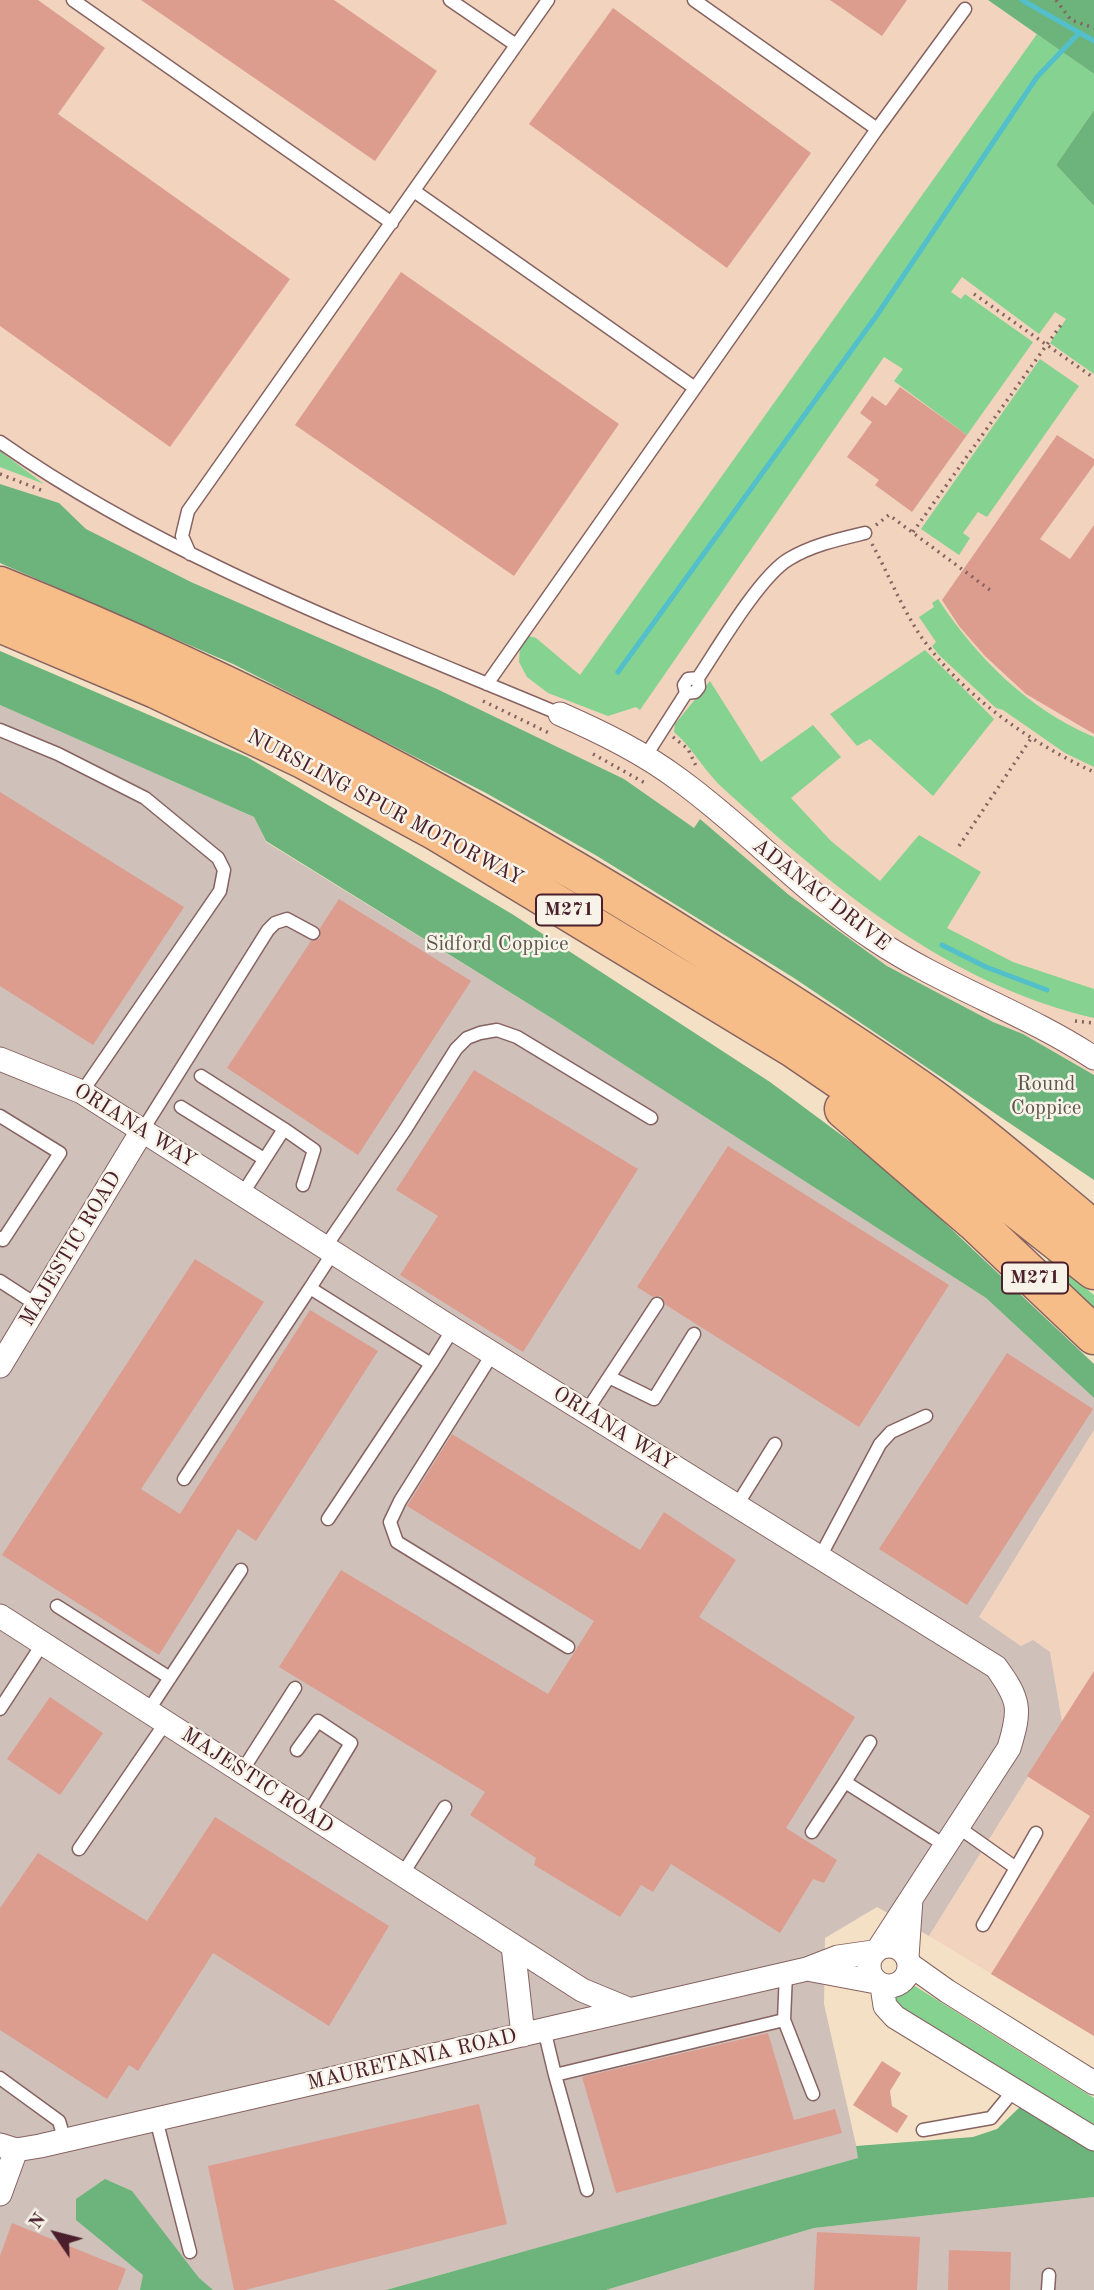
<!DOCTYPE html>
<html>
<head>
<meta charset="utf-8">
<style>
  body { margin:0 }
  #map { position:relative; width:1094px; height:2290px; overflow:hidden; background:#f4e0c4; font-family:"Old Standard TT",serif }
  canvas { display:block }
  .north { position:absolute; left:21px; top:2199px; width:70px; height:70px; -webkit-text-stroke:5px #f7f3e8; paint-order:stroke; rotate:305deg; font-size:19px; font-weight:700; line-height:28px; text-align:center; color:#4a1f2b }
  .north::after { content:''; display:block; margin:auto; width:24px; height:32px; background:#4a1f2b; clip-path:polygon(50% 0,100% 100%,50% 72%,0 100%) }
</style>
</head>
<body>
<div id="map">
<canvas width="1094" height="2290"></canvas>
<div class="north">N</div>
</div>
<script>
const ctx = document.querySelector('canvas').getContext('2d');
ctx.lineJoin = 'round';
function fillPath(path, color) { ctx.fillStyle = color; ctx.fill(path, 'evenodd'); }
function strokePath(path, color, width, dash) { ctx.strokeStyle = color; ctx.lineWidth = width; ctx.lineCap = dash ? 'butt' : 'round'; ctx.setLineDash(dash || []); ctx.stroke(path); }
function label(font, color, halo, rows, align = 'center') {
  ctx.font = font + ' "Old Standard TT",serif'; ctx.lineWidth = 5; ctx.setLineDash([]); ctx.textBaseline = 'middle'; ctx.strokeStyle = halo; ctx.fillStyle = color; for (const [text, x, y, turn = 0] of rows) {
    ctx.save(); ctx.translate(x, y); ctx.rotate((+turn || 0) * Math.PI / 180); ctx.textAlign = isNaN(turn) ? turn : align; if (halo) ctx.strokeText(text, 0, 0); ctx.fillText(text, 0, 0); ctx.restore();
  }
}
const built = new Path2D(`
  M 0,0 L 988,0 L 1094,74 L 1094,110 L 1056,165 L 1094,206 L 1094,1075 L 1023,1034 L 993,1022 L 887,966 L 789,895 L 700,819 L 694,829 L 624,779 L 437,689 L 191,582 L 86,529 L 59,503 L 0,484 Z
  M 1094,1430 L 1094,2036 L 929,1936 L 1062,1722 L 1021,1646 L 979,1617 Z`);
const industrial = new Path2D(`
  M 0,705 L 254,817 L 266,842 L 553,1019 L 986,1298 L 1094,1398 L 1094,1430 L 979,1617 L 1021,1646 L 1033,1640 L 1050,1652 L 1062,1722 L 929,1936 L 877,1907 L 825,1938 L 824,2004 L 859,2158 L 386,2290 L 0,2290 Z
  M 1094,2197 L 1094,2290 L 606,2290 L 814,2228 Z`);
const green = new Path2D(`
  M 1037,34 L 1094,74 L 1094,110 L 1056,165 L 1094,206 L 1094,374 L 1050,343 L 1066,319 L 1055,312 L 1039,334 L 962,277 L 951,292 L 961,299 L 965,294 L 1033,342 L 967,435 L 894,381 L 903,369 L 884,357 L 640,710 L 636,707 L 608,716 L 548,693 L 527,677 L 519,662 L 520,646 L 529,636 L 536,638 L 580,675 Z
  M 1040,359 L 1079,386 L 987,517 L 978,512 L 963,533 L 970,538 L 959,555 L 921,529 Z
  M 0,451 L 44,484 L 0,467 Z
  M 938,599 C 977,658 1028,709 1094,737 L 1094,767 L 1065,753 L 1003,710 L 996,708 L 939,655 L 932,646 L 936,642 L 919,617 L 934,607 L 932,603 Z
  M 925,650 L 994,719 L 933,796 L 870,739 L 857,746 L 830,714 Z
  M 710,681 L 761,762 L 813,725 L 841,757 L 791,798 L 831,841 L 880,881 L 919,835 L 981,872 L 947,928 L 1013,962 L 1094,989 L 1094,1018 C 950,985 833,888 726,791 C 705,773 694,749 674,732 L 675,724 Z
  M 1050,1258 L 1094,1295 L 1094,1316 L 1043,1267 Z
  M 910,1983 L 1094,2098 L 1094,2133 L 906,2019 L 889,1997 L 897,1996 Z`);
const forest = new Path2D(`
  M 988,0 L 1094,0 L 1094,74 Z
  M 1094,110 L 1094,206 L 1056,165 Z
  M 0,484 L 59,503 L 86,529 L 191,582 L 437,689 L 624,779 L 694,828 L 700,819 L 789,895 L 887,966 L 993,1022 L 1023,1034 L 1094,1075 L 1094,1180 L 794,978 L 597,856 L 486,793 L 233,664 L 0,563 Z
  M 0,651 L 247,757 L 512,914 L 770,1082 L 891,1172 L 1094,1364 L 1094,1398 L 986,1298 L 553,1019 L 266,841 L 254,817 L 0,705 Z
  M 1021,2106 L 1094,2151 L 1094,2197 L 814,2228 L 606,2290 L 386,2290 L 858,2158 L 856,2146 L 973,2137 L 997,2129 Z
  M 105,2179 L 132,2191 L 199,2278 L 213,2290 L 140,2290 L 143,2275 L 76,2220 L 76,2199 Z`);
const stream = new Path2D(`
  M 1022,0 L 1094,41
  M 618,672 L 877,315 L 1037,77 L 1079,33
  M 942,945 L 986,967 L 1047,990`);
const building = new Path2D(`
  M 0,0 L 38,0 L 105,48 L 58,114 L 290,279 L 170,447 L 0,326 Z
  M 141,0 L 334,0 L 437,71 L 375,161 Z
  M 830,0 L 907,0 L 882,36 Z
  M 613,8 L 811,153 L 727,268 L 529,124 Z
  M 401,272 L 619,424 L 514,576 L 295,425 Z
  M 900,387 L 967,435 L 912,512 L 875,485 L 879,480 L 847,457 L 872,422 L 860,413 L 872,396 L 886,406 Z
  M 1057,435 L 1094,459 L 1094,465 L 1040,539 L 1070,559 L 1094,525 L 1094,734 L 1026,694 L 985,656 L 959,626 L 942,600 Z
  M 0,792 L 184,907 L 93,1045 L 0,986 Z
  M 339,899 L 471,981 L 358,1155 L 227,1068 L 311,941 L 320,938 L 320,928 Z
  M 474,1070 L 638,1169 L 523,1352 L 400,1275 L 438,1216 L 396,1190 Z
  M 728,1146 L 949,1285 L 859,1427 L 666,1305 L 661,1296 L 653,1297 L 637,1287 Z
  M 195,1259 L 264,1302 L 141,1489 L 180,1514 L 310,1310 L 378,1351 L 256,1541 L 238,1529 L 159,1655 L 2,1555 Z
  M 1007,1353 L 1093,1409 L 967,1605 L 879,1549 Z
  M 452,1434 L 640,1550 L 664,1512 L 736,1560 L 699,1617 L 855,1717 L 786,1828 L 837,1860 L 824,1883 L 813,1879 L 780,1933 L 671,1864 L 653,1892 L 641,1885 L 620,1917 L 534,1865 L 536,1858 L 470,1815 L 485,1792 L 279,1667 L 341,1570 L 548,1694 L 594,1621 L 407,1506 Z
  M 1094,1671 L 1094,2036 L 991,1974 L 1090,1816 L 1027,1776 Z
  M 50,1697 L 103,1733 L 60,1795 L 7,1759 Z
  M 215,1817 L 389,1926 L 329,2026 L 213,1953 L 138,2071 L 129,2065 L 107,2099 L 0,2030 L 0,1908 L 38,1853 L 147,1921 Z
  M 768,2033 L 794,2120 L 835,2109 L 842,2133 L 616,2193 L 582,2077 Z
  M 882,2061 L 901,2073 L 890,2091 L 892,2106 L 908,2116 L 897,2133 L 853,2105 Z
  M 479,2104 L 507,2224 L 245,2290 L 234,2290 L 208,2166 Z
  M 12,2223 L 126,2269 L 118,2290 L 0,2290 L 0,2256 Z
  M 817,2232 L 920,2237 L 917,2290 L 814,2290 Z
  M 949,2250 L 1011,2252 L 1010,2290 L 948,2290 Z`);
const path = new Path2D(`
  M 1056,0 L 1071,20 L 1094,28
  M 974,294 L 1094,378
  M 0,474 L 41,490
  M 876,525 L 889,515 L 990,590
  M 913,532 L 1063,322
  M 872,544 C 889,575 902,609 922,638 C 964,696 1029,742 1094,772
  M 483,701 L 549,733
  M 673,737 L 688,749 L 696,766
  M 593,754 L 645,783
  M 959,846 L 1032,737
  M 1075,1021 L 1094,1023`);
const lane = new Path2D(`
  M 73,0 L 392,223
  M 450,0 L 516,45
  M 694,0 L 877,129 L 965,9
  M 414,191 L 695,388
  M 0,442 C 168,560 372,635 560,714
  M 190,554 L 182,536 L 188,511 L 548,0
  M 487,684 L 877,129
  M 686,693 L 695,692 L 699,687 L 698,678 C 718,648 760,576 789,559 C 812,545 840,539 865,533
  M 0,730 L 58,754 L 145,798 L 218,858 L 224,870 L 220,891 L 82,1092
  M 645,757 L 686,693 L 684,685 L 688,679 L 698,678
  M 201,1076 L 284,1129 L 243,1193
  M 181,1107 L 264,1159
  M 0,1116 L 60,1153 L 3,1240 L 0,1238
  M 284,1129 L 314,1150 L 303,1185
  M 142,1131 L 268,930 L 275,923 L 287,919 L 313,933
  M 326,1246 L 405,1130 L 456,1049 L 467,1038 L 480,1033 L 497,1030 L 517,1037 L 651,1118
  M 334,1251 L 310,1288 L 431,1364 L 453,1329
  M 0,1281 L 37,1305
  M 493,1353 L 400,1501 L 390,1522 L 397,1542 L 568,1647
  M 609,1377 L 654,1399 L 694,1334
  M 586,1412 L 657,1304
  M 184,1479 L 310,1288
  M 737,1505 L 775,1444
  M 328,1519 L 431,1364
  M 820,1557 L 880,1444 L 891,1432 L 926,1416
  M 57,1606 L 170,1678
  M 0,1709 L 43,1643
  M 148,1711 L 241,1570
  M 297,1750 L 318,1721 L 351,1743 L 308,1814
  M 242,1771 L 295,1688
  M 845,1782 L 870,1742
  M 958,1827 L 1016,1868 L 983,1925
  M 812,1832 L 845,1782 L 946,1846
  M 79,1849 L 166,1722
  M 1016,1868 L 1036,1833
  M 402,1875 L 445,1807
  M 784,2020 L 813,2094
  M 544,2029 L 555,2075 L 784,2020 L 786,1973
  M 555,2075 L 587,2190
  M 0,2078 L 59,2121 L 65,2141
  M 156,2119 L 190,2252
  M 923,2130 L 991,2118 L 1014,2090
  M 1048,2290 L 1049,2275`);
const street = new Path2D(`
  M 560,714 C 603,733 644,753 681,781 C 748,830 805,893 874,939 C 944,986 1024,1012 1094,1058
  M 0,1059 L 82,1092 L 453,1329 L 996,1667 C 1020,1700 1021,1709 1009,1748 L 879,1948
  M 0,1366 L 142,1131
  M 0,1616 L 582,1990 L 628,2009
  M869 1966a20 20 0 1 1 40 0a20 20 0 1 1-40 0Z
  M 513,1946 L 523,2035
  M 907,1957 L 911,1899
  M 909,1964 L 947,1991 L 1094,2083
  M 807,1969 L 876,1982
  M 882,1986 L 885,2006 L 895,2017 L 1094,2139
  M 0,2145 L 16,2150 L 40,2146 L 807,1969 L 838,1957 L 873,1952
  M 0,2194 L 16,2150`);
const highway = new Path2D(`
  M 0,586 C 248,686 484,810 710,953 C 784,1000 858,1046 930,1097 C 987,1138 1040,1186 1094,1230
  M 0,623 L 156,689 L 303,759 L 436,831 L 795,1049 L 937,1146 L 1094,1270
  M 844,1109 L 975,1222 L 1094,1335`);
const shields = [
  [569,910,66],
  [1035,1278,66]
];
const shieldNames = [
  ["M271",569,910],
  ["M271",1035,1278]
];
const streetNames = [
  ["NURSLING SPUR MOTORWAY",385,808,28],
  ["ADANAC DRIVE",821,895,38],
  ["ORIANA WAY",135,1126,32],
  ["MAJESTIC ROAD",71,1249,-59],
  ["ORIANA WAY",614,1429,32],
  ["MAJESTIC ROAD",257,1781,33],
  ["MAURETANIA ROAD",412,2060,-13]
];
const parkNames = [
  ["Sidford Coppice",497,944],
  ["Round",1046,1084],
  ["Coppice",1046,1108]
];
fillPath(built, '#f2d4be');
fillPath(industrial, '#cfc0ba');
fillPath(green, '#85d291');
fillPath(forest, '#6cb47b');
strokePath(stream, '#52bfcb', 5);
fillPath(building, '#dc9d8f');
strokePath(lane, '#866361', 15);
strokePath(street, '#866361', 25);
strokePath(highway, '#866361', 41);
strokePath(path, '#866361', 3.5, [2, 5]);
strokePath(lane, '#fff', 12);
strokePath(street, '#fff', 23);
strokePath(highway, '#f7bd88', 38);
for (const [x, y, w] of shields) { const box = new Path2D(); box.roundRect(x - w / 2, y - 15.5, w, 31, 5); ctx.fillStyle = '#f7f3e8'; ctx.fill(box); strokePath(box, '#4a1f2b', 2); }
label('bold 19px', '#4a1f2b', null, shieldNames);
label('21px', '#4a1f2b', '#f7f3e8', streetNames);
label('21px', '#5c554a', '#f7f3e8', parkNames);
</script>
</body>
</html>
